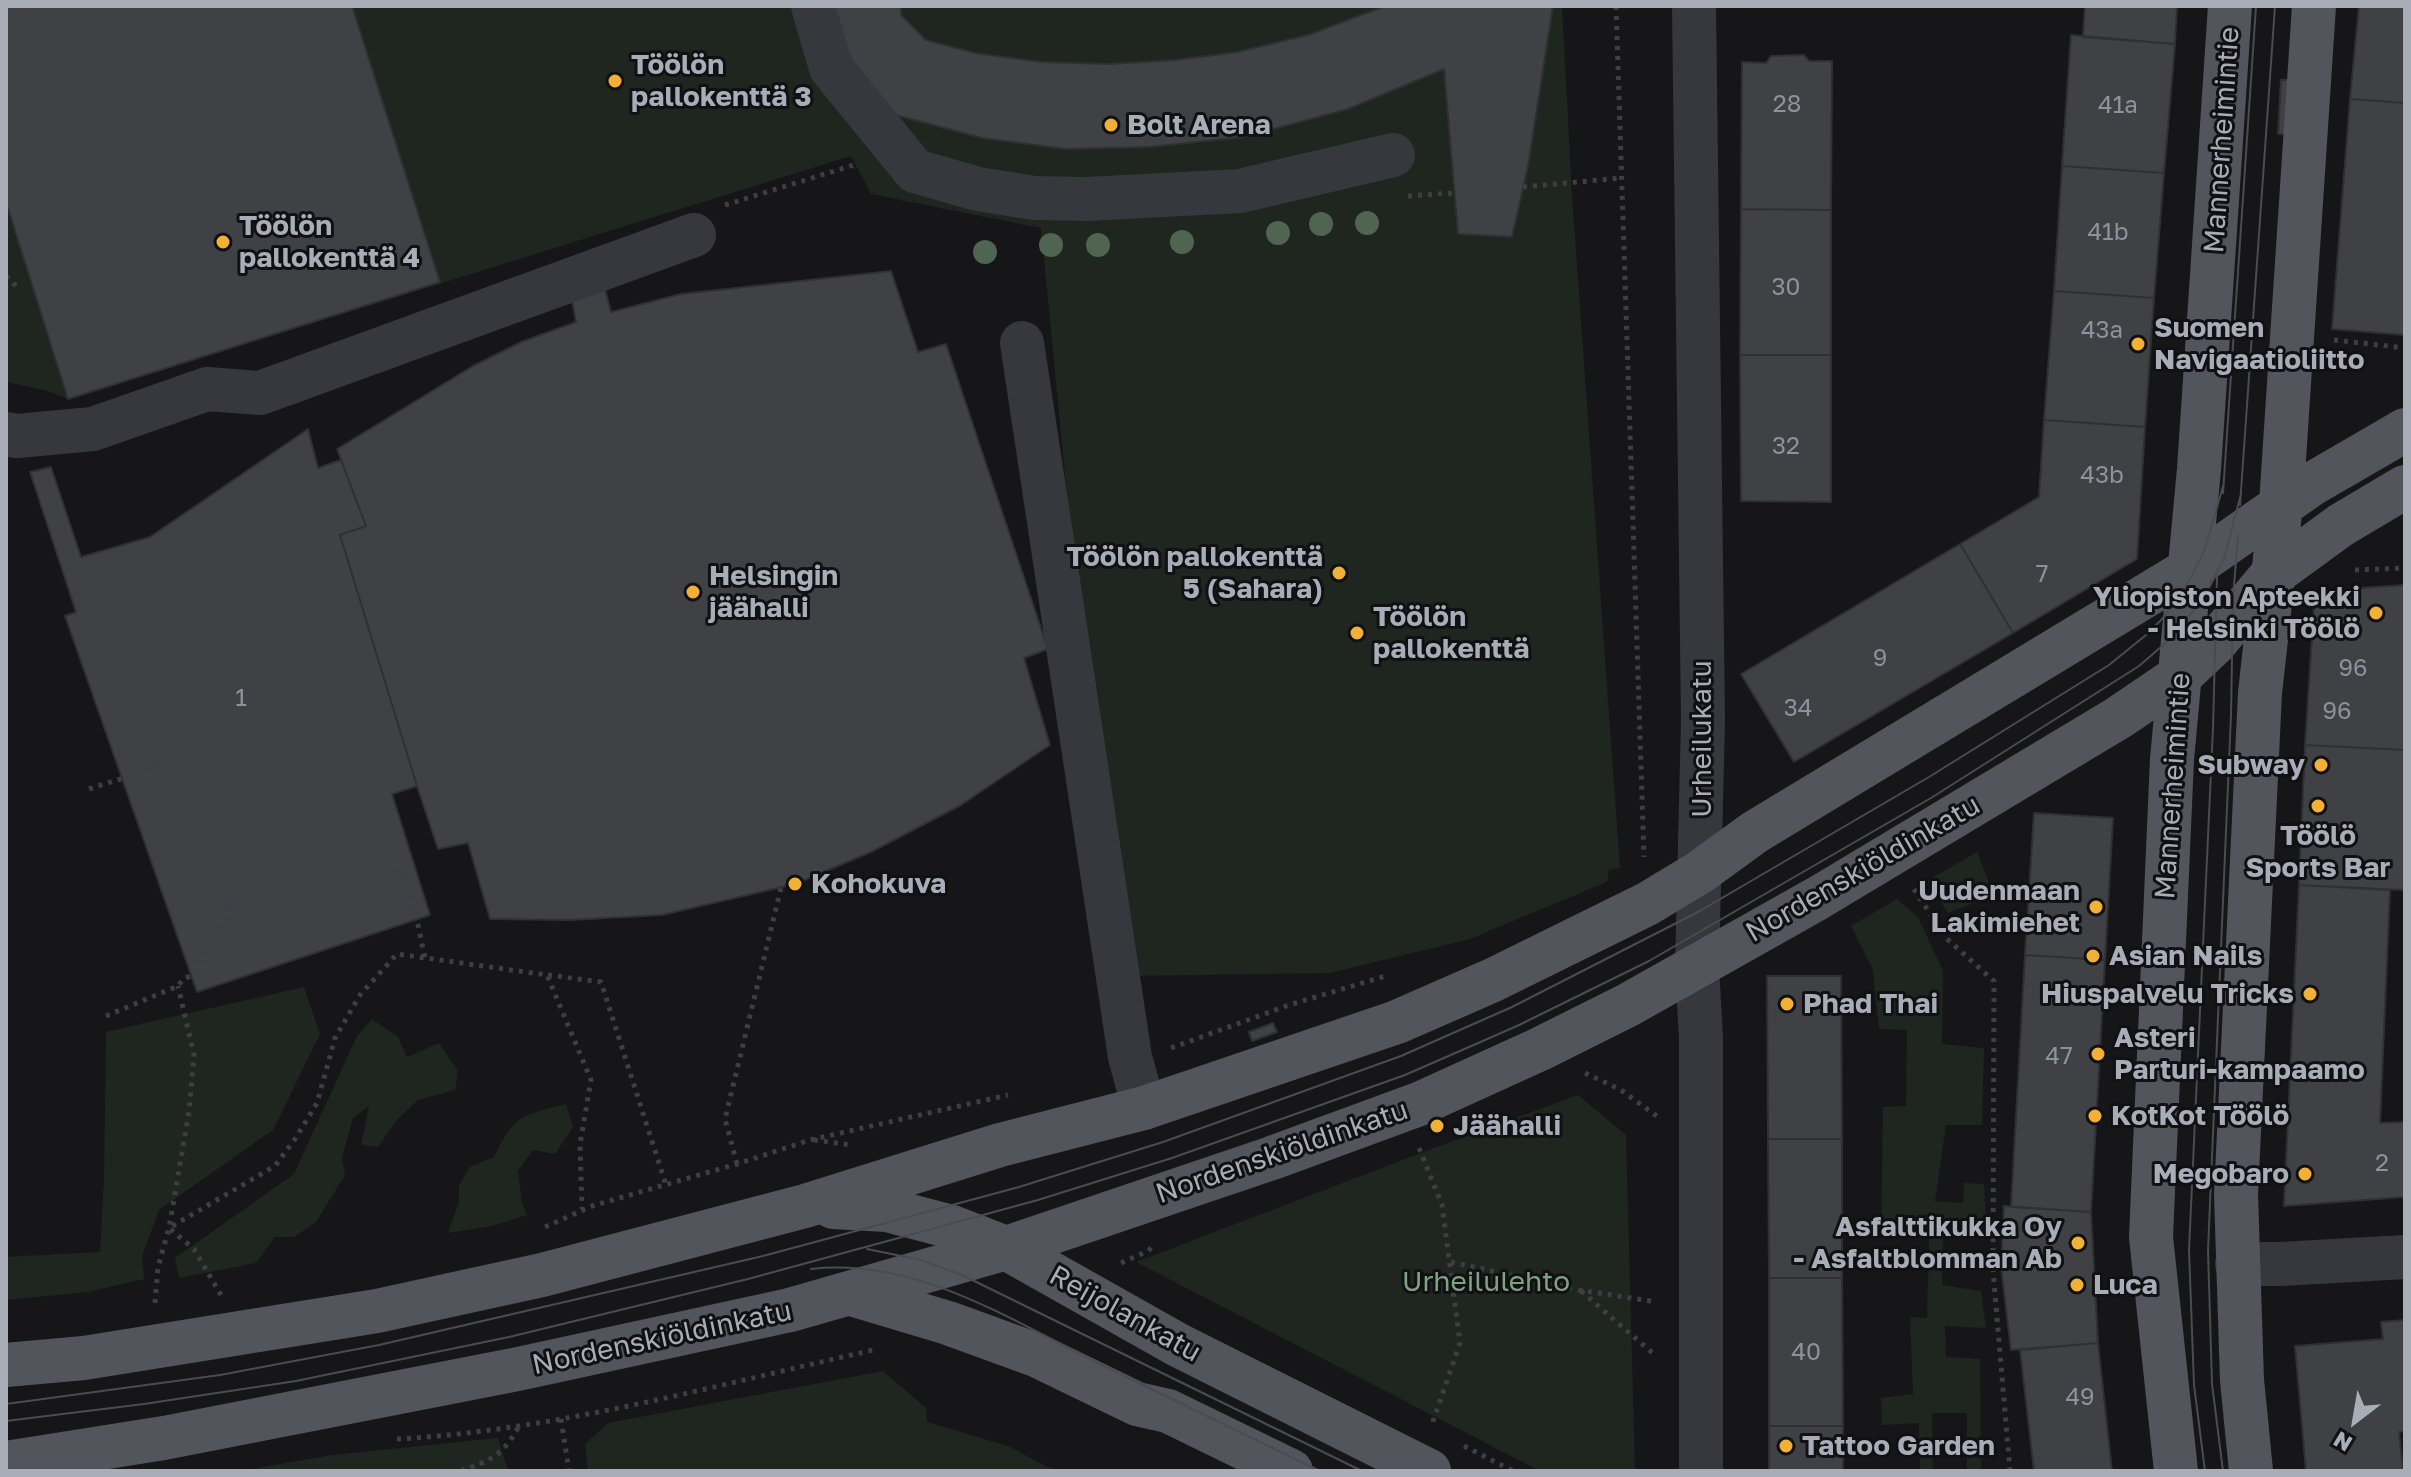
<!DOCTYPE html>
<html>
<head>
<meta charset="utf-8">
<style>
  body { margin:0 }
  #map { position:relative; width:2411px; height:1477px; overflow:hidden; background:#161618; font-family:"Golos Text",sans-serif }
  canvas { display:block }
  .frame { position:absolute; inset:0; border:8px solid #a8adb8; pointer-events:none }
  .north { position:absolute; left:2315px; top:1381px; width:80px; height:80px; -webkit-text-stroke:6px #111113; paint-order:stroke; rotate:211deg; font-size:22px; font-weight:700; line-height:32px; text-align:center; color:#a8adb8 }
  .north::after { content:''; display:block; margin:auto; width:28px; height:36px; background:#a8adb8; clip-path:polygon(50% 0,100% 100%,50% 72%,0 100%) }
</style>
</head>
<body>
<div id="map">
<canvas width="2411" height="1477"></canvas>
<div class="frame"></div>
<div class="north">N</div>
</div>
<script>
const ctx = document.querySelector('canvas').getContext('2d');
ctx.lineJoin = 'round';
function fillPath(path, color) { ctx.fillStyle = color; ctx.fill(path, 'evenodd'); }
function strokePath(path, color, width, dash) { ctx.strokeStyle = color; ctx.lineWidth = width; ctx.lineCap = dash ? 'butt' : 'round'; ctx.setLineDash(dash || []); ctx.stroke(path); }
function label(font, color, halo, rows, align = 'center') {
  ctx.font = font + ' "Golos Text",sans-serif'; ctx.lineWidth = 6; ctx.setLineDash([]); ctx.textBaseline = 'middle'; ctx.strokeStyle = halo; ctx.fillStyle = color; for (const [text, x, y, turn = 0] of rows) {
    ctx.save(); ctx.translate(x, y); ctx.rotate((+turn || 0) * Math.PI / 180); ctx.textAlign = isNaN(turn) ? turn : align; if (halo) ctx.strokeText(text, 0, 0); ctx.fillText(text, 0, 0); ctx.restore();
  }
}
const green = new Path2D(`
  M 6,6 L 1562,6 L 1572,195 L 1620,868 L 1609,870 L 1607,882 L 1470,939 L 1330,973 L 1125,976 L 1081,639 L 1041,228 L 871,194 L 851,156 L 68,399 L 48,391 L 6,382 Z
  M 1977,852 L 1994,895 L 1948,913 L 1927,881 Z
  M 1897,899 L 1918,917 L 1943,971 L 1942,1044 L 1984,1048 L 1982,1125 L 1946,1125 L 1935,1201 L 1963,1203 L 1964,1183 L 1984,1184 L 1987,1235 L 1943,1234 L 1942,1285 L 1981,1291 L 1986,1328 L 1945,1326 L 1946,1357 L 1980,1359 L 1981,1471 L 1967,1471 L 1967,1413 L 1932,1413 L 1933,1471 L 1920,1471 L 1919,1423 L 1882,1425 L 1881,1398 L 1913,1394 L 1910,1317 L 1927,1318 L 1929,1239 L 1881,1236 L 1883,1107 L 1906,1106 L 1907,1030 L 1879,1029 L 1873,970 L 1851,926 Z
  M 304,987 L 320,1034 L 273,1130 L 159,1210 L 142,1256 L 144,1279 L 88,1292 L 6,1300 L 6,1257 L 100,1252 L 104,1180 L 106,1032 Z
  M 372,1019 L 398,1037 L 407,1057 L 439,1043 L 458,1071 L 455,1090 L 418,1100 L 397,1120 L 378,1147 L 361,1145 L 369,1106 L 353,1118 L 342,1158 L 345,1175 L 316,1222 L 294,1237 L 275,1237 L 256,1263 L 179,1278 L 175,1258 L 294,1174 L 357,1036 Z
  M 1578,1095 L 1626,1135 L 1635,1471 L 1540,1471 L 1136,1262 L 1434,1148 Z
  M 566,1104 L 573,1127 L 555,1154 L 533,1150 L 518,1171 L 522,1203 L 527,1215 L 492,1226 L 448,1233 L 459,1201 L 459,1186 L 470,1167 L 494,1157 C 514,1115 522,1115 566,1104 Z
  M 883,1371 L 926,1408 L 927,1422 L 1008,1446 L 1055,1471 L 588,1471 L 585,1444 L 608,1423 Z
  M 498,1438 L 508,1471 L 241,1471 L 332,1455 Z`);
const building = new Path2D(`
  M 6,6 L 352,6 L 440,282 L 68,399 L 6,202 Z
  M 818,6 L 901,6 L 901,15 L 926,40 L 975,53 L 1042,62 L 1109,64 L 1176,60 L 1237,52 L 1308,35 L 1385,6 L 1553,6 L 1528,166 L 1512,237 L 1458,234 L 1444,69 L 1348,109 L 1244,137 L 1150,147 L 1065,149 L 982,138 L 884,112 Z
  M 2085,6 L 2177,6 L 2175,44 L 2083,37 Z
  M 2359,6 L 2405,6 L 2405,103 L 2350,99 Z
  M 2071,35 L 2175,44 L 2164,173 L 2062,166 Z
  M 1804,55 L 1809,61 L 1832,61 L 1831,210 L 1741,209 L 1742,62 L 1766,63 L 1771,56 Z
  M 2281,80 L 2289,80 L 2285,134 L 2278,134 Z
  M 2350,99 L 2405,103 L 2405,335 L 2332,329 Z
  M 2062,166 L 2164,173 L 2154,298 L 2054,291 Z
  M 1741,209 L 1831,210 L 1831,355 L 1740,355 Z
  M 891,271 L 918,352 L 946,344 L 1048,649 L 1024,658 L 1050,745 L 961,805 L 871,852 L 795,884 L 662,915 L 570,920 L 490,919 L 468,843 L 438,849 L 417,786 L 340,535 L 366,526 L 337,449 L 473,366 L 521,342 L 576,322 L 569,284 L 601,274 L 611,312 L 681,294 Z
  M 2054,291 L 2154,298 L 2145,427 L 2044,420 Z
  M 1740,355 L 1831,355 L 1831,502 L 1741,501 Z
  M 2044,420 L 2145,427 L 2137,559 L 2013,633 L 1960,544 L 2039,497 Z
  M 308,429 L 318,468 L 341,460 L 366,526 L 340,535 L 417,786 L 392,794 L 430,915 L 197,992 L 65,616 L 76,612 L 30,472 L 51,467 L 81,557 L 150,537 Z
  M 1960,544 L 2013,633 L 1794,762 L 1741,674 Z
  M 2405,585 L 2405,750 L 2305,745 L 2315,591 Z
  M 2305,745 L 2405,750 L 2404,890 L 2299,885 Z
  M 2034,813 L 2113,818 L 2105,960 L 2025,955 Z
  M 2299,885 L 2390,890 L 2380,1123 L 2405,1122 L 2405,1197 L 2284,1206 Z
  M 2025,955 L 2105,960 L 2091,1212 L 2011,1207 Z
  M 1767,976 L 1841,976 L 1842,1139 L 1768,1139 Z
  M 1273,1023 L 1277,1032 L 1252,1041 L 1249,1032 Z
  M 1768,1139 L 1842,1139 L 1842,1278 L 1769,1278 Z
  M 2004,1206 L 2091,1212 L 2098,1343 L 2011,1350 L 2001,1266 Z
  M 1769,1278 L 1842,1278 L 1843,1426 L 1769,1426 Z
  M 2405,1320 L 2405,1431 L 2399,1432 L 2403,1471 L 2306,1471 L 2295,1346 L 2383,1339 L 2381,1322 Z
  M 2098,1343 L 2112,1471 L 2034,1471 L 2020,1350 Z
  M 1769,1426 L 1843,1426 L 1843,1471 L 1769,1471 Z`);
const path = new Path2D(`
  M 1616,6 L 1644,857
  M 1523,187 L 1621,178
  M 1408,196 L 1455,193
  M 725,205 L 857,164
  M 6,276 L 19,289
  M 2334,340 L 2405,348
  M 2355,570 L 2405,568
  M 89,789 L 167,764
  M 399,867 L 417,920 L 425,958
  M 1914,889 L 1946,938 L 1994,981 L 1993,1270 L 2010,1471
  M 548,975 L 601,982 L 666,1185
  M 106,1016 L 178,986 L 183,979 L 191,976 L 236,899
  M 1171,1048 L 1289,1005 L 1389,975
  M 1585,1073 L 1621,1090 L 1658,1117
  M 814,1140 L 851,1145
  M 1419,1148 L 1442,1205 L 1460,1343 L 1431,1427
  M 737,1164 L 725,1119 L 781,888
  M 545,1227 L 592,1206 L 737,1164 L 810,1140 L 1008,1095
  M 1451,1262 L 1579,1290 L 1657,1302
  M 1121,1263 L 1148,1251 L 1154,1245
  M 1581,1291 L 1656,1356
  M 221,1295 L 194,1249 L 169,1228 L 275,1166 L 295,1139 L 317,1103 L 335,1038 L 360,995 L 397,954 L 547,975 L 591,1080 L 580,1144 L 582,1209
  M 155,1303 L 158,1267 L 169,1228 L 189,1112 L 194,1055 L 178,986
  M 561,1419 L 569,1471
  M 397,1439 C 559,1430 720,1384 878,1349
  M 1464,1446 L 1513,1471
  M 461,1471 C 491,1460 501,1457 518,1428`);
const minor = new Path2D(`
  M 813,6 L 831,68 L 915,171 L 978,189 L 1034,198 L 1087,199 L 1240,191 L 1393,155
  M 1694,6 L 1703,720 L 1697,966 L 1701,1039 L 1701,1471
  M 1022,343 L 1130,1057 L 1144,1108
  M 6,434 L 17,436 L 93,429 L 207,389 L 260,393 L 694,235
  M 2237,1264 L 2281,1264 L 2405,1257`);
const major = new Path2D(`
  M 833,1207 L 887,1210 L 952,1227 L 1006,1248 L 1178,1345 L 1429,1471
  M 851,1294 L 948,1323 L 1036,1355 L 1137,1404 L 1168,1411 L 1291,1471
  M 6,1365 L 84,1358 L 377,1311 L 542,1275 L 805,1206 L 1000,1145 L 1144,1108 L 1397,1022 L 1493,980 L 1647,904 L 1700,872 L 1755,832 L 2190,569 L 2312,484 L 2405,430
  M 6,1463 L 164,1438 L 518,1369 L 790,1310 L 1006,1248 L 1272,1158 L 1419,1104 L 1540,1049 L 1628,1005 L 1818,898 L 2118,718 L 2180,676 L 2214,644 L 2271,576 L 2341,525 L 2405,487
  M 2176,1471 L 2151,1237 L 2172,759 L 2199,469 L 2230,6
  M 2251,1471 L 2242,1380 L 2236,1194 L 2260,693 L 2281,504 L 2314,6`);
const tram = new Path2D(`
  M 2223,493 L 2256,6
  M 2240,505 L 2275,6
  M 867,1249 L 921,1260 L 962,1275 L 1362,1471
  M 811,1269 C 914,1257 1007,1318 1096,1362 C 1170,1398 1245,1435 1320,1471
  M 6,1404 L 220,1375 L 379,1345 L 763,1256 L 1019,1187 L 1163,1142 L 1401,1056 L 1512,1007 L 1698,912 L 1929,777 L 2109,665 L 2146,635 L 2162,619 L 2189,581 L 2204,552 L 2224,483
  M 6,1421 L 144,1404 L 296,1381 L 509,1337 L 748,1279 L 1038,1200 L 1172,1158 L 1405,1075 L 1517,1026 L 1649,961 L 1931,798 L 2139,666 L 2176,634 L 2209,588 L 2224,558 L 2241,494
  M 2205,1471 L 2194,1385 L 2189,1250 L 2213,728 L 2217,576
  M 2223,1471 L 2212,1384 L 2208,1250 L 2231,715 L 2233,598 L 2238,536`);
const trees = [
  [1367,223],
  [1321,224],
  [1278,233],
  [1182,242],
  [1051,245],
  [1098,245],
  [985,252]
];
const markers = [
  [615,81,8,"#f2b134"],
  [1111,125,8,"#f2b134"],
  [223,242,8,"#f2b134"],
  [2138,344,8,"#f2b134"],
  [1339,573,8,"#f2b134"],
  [693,592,8,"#f2b134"],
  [2376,613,8,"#f2b134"],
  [1357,633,8,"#f2b134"],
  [2321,765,8,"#f2b134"],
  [2318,806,8,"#f2b134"],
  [795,884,8,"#f2b134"],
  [2096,907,8,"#f2b134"],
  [2093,956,8,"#f2b134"],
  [2310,994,8,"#f2b134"],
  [1787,1004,8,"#f2b134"],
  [2098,1054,8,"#f2b134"],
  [2095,1116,8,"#f2b134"],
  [1437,1126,8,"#f2b134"],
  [2305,1174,8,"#f2b134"],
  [2078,1243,8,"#f2b134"],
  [2077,1285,8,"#f2b134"],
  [1786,1446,8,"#f2b134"]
];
const numberNames = [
  ["28",1787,104],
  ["41a",2118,105],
  ["41b",2108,232],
  ["30",1786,287],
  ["43a",2102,330],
  ["32",1786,446],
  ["43b",2102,475],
  ["7",2042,574],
  ["9",1880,658],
  ["96",2353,668],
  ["1",241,698],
  ["34",1798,708],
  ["96",2337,711],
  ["47",2059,1056],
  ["2",2382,1163],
  ["40",1806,1352],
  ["49",2080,1397]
];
const poiNames = [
  ["Töölön",631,65],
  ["pallokenttä 3",631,97],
  ["Bolt Arena",1127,125],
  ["Töölön",239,226],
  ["pallokenttä 4",239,258],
  ["Suomen",2154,328],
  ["Navigaatioliitto",2154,360],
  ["Töölön pallokenttä",1323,557,"right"],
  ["5 (Sahara)",1323,589,"right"],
  ["Helsingin",709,576],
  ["jäähalli",709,608],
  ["Yliopiston Apteekki",2360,597,"right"],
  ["- Helsinki Töölö",2360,629,"right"],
  ["Töölön",1373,617],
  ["pallokenttä",1373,649],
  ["Subway",2305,765,"right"],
  ["Töölö",2318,836,"center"],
  ["Sports Bar",2318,868,"center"],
  ["Kohokuva",811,884],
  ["Uudenmaan",2080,891,"right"],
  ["Lakimiehet",2080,923,"right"],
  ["Asian Nails",2109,956],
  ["Hiuspalvelu Tricks",2294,994,"right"],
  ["Phad Thai",1803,1004],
  ["Asteri",2114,1038],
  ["Parturi-kampaamo",2114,1070],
  ["KotKot Töölö",2111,1116],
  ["Jäähalli",1453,1126],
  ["Megobaro",2289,1174,"right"],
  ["Asfalttikukka Oy",2062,1227,"right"],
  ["- Asfaltblomman Ab",2062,1259,"right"],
  ["Luca",2093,1285],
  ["Tattoo Garden",1802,1446]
];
const streetNames = [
  ["Mannerheimintie",2222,140,-86],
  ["Urheilukatu",1702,739,-90],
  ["Mannerheimintie",2173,786,-86],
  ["Nordenskiöldinkatu",1863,869,-30],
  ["Nordenskiöldinkatu",1282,1152,-19],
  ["Reijolankatu",1125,1314,29],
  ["Nordenskiöldinkatu",662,1338,-12]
];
const parkNames = [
  ["Urheilulehto",1486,1282]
];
fillPath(green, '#1e261f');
fillPath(building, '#404145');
strokePath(building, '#303034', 2);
strokePath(path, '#3d3f44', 5, [4, 6]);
strokePath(minor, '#37383d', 44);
strokePath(major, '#53555c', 44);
strokePath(tram, '#4a4c52', 2);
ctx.fillStyle = '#506452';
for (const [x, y] of trees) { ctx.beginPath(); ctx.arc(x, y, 12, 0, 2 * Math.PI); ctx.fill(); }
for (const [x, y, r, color] of markers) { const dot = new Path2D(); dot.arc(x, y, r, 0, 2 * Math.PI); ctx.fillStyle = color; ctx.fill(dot); strokePath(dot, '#111113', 3); }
label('24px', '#8e929b', null, numberNames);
label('bold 28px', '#a8adb8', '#111113', poiNames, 'left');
label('28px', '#a8adb8', '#111113', streetNames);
label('28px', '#7fa381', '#111113', parkNames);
</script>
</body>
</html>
